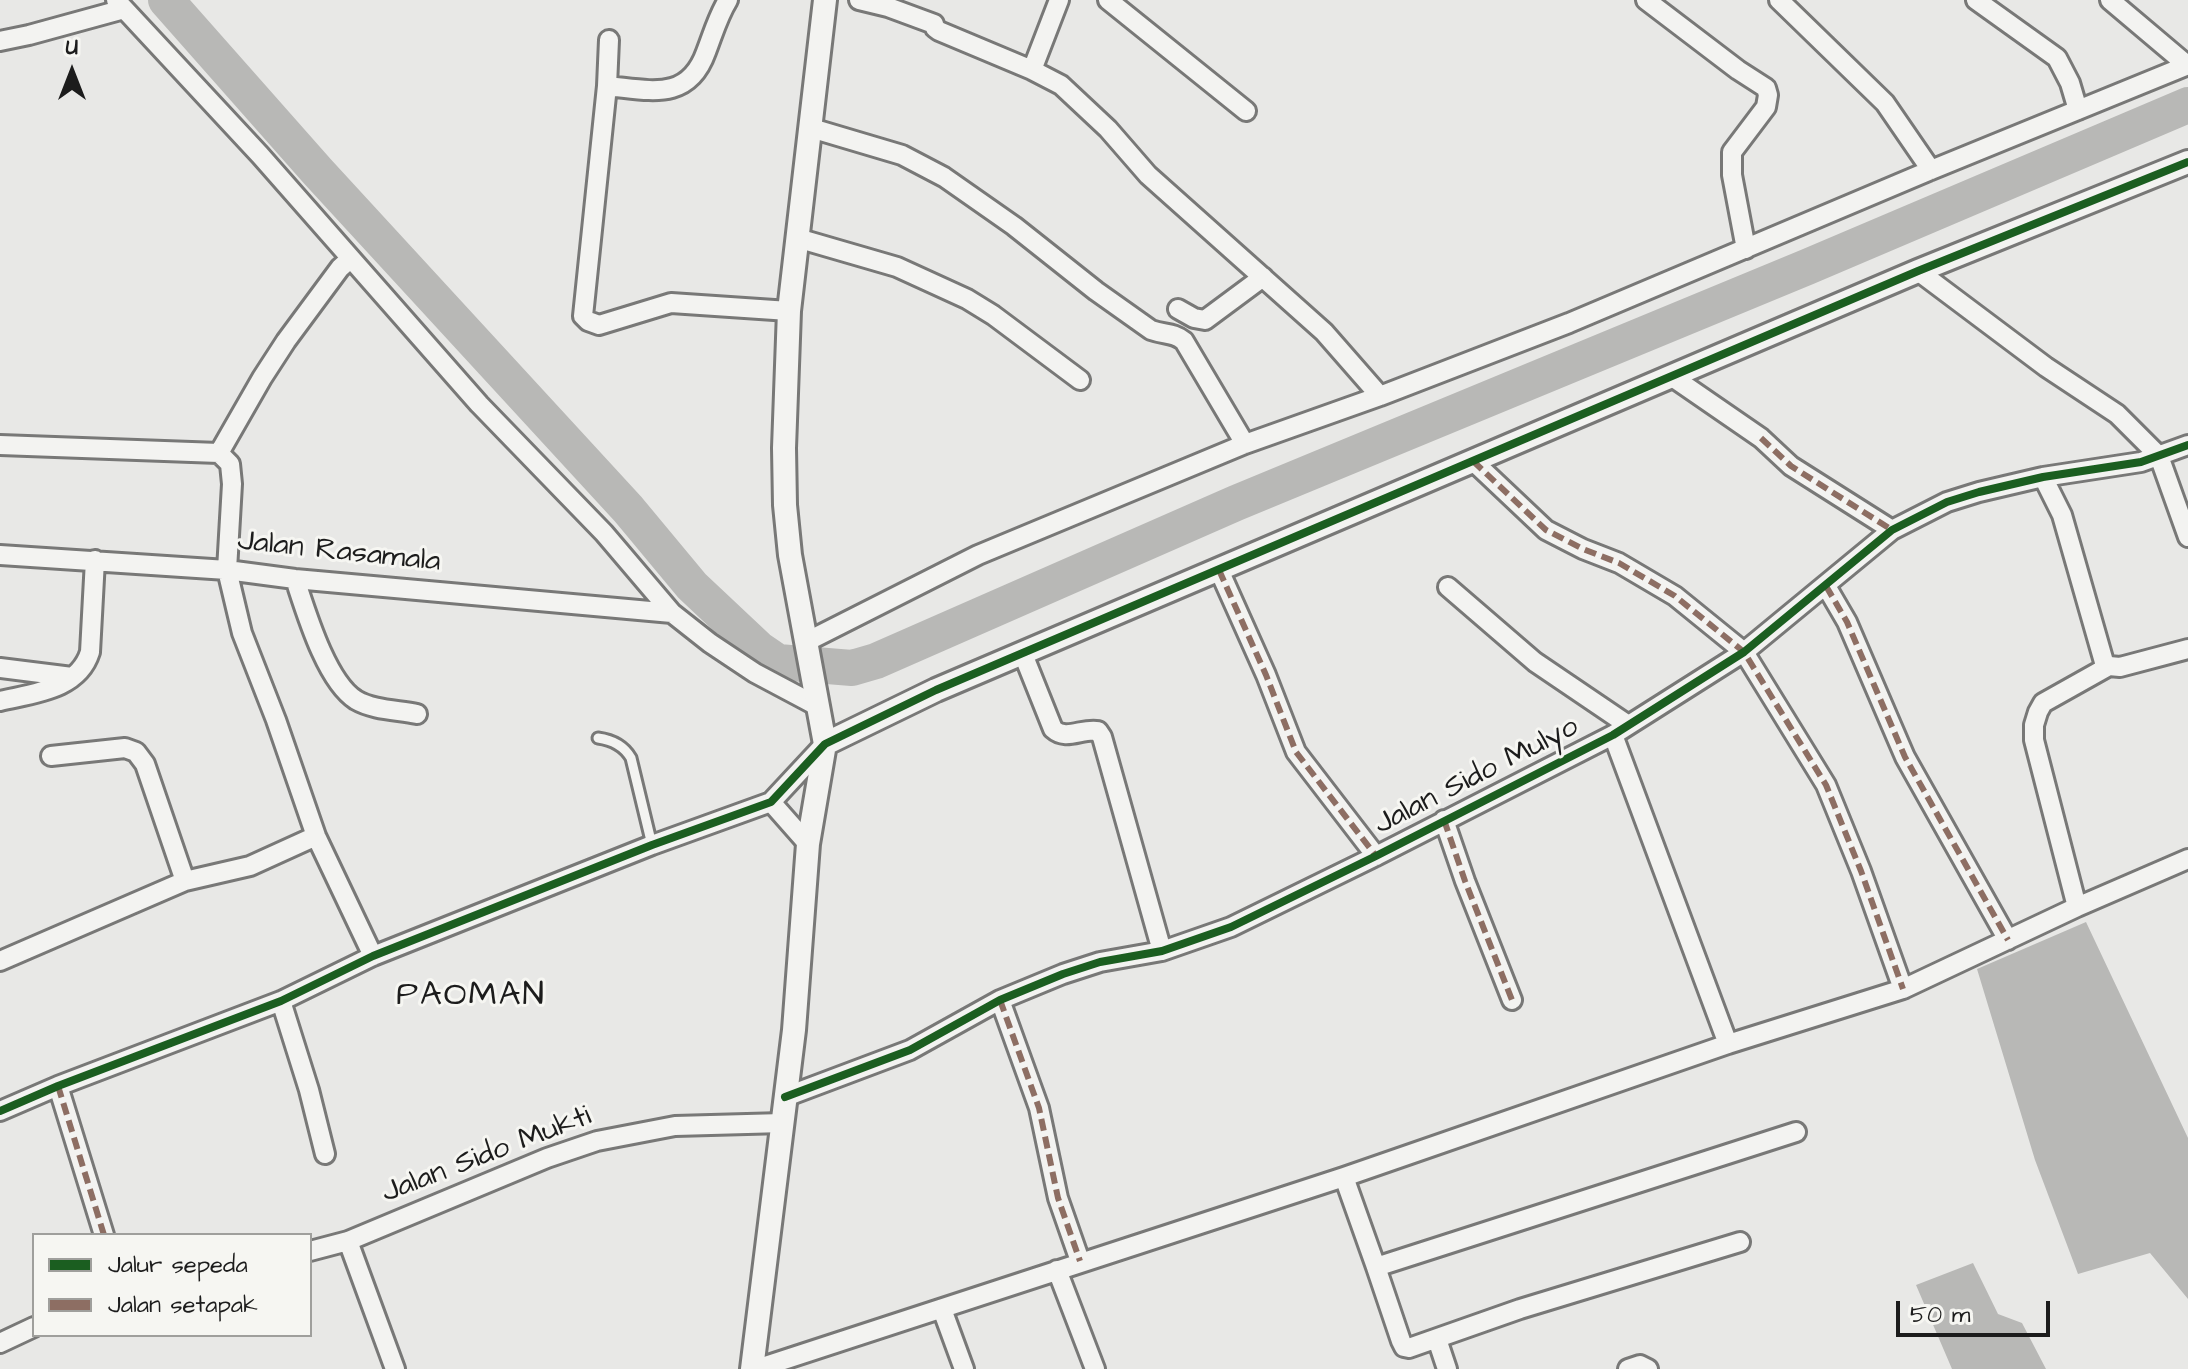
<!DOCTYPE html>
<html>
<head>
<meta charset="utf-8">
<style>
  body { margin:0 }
  #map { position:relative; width:2188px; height:1369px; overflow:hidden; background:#e8e8e6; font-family:"Architects Daughter",sans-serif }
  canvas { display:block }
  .legend { position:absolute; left:32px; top:1233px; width:280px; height:104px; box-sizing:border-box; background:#f6f6f2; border:2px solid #9f9f9c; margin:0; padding:10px 14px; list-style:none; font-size:24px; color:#1c1c1c }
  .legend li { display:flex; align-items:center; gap:16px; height:40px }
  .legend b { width:40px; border:2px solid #9f9f9c }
  .north { position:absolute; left:32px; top:32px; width:80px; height:80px; -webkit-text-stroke:6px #f6f6f2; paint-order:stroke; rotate:0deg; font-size:22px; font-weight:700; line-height:32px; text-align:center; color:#1c1c1c }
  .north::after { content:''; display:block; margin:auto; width:28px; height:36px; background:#1c1c1c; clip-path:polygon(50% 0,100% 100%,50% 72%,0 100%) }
  .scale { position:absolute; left:1896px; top:1301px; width:154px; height:36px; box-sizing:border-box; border:4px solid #1c1c1c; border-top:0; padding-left:10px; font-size:24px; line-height:28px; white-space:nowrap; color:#1c1c1c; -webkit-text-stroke:6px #f6f6f2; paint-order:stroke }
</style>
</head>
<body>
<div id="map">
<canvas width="2188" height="1369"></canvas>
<ul class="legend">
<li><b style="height:10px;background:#1b5e20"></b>Jalur sepeda</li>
<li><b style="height:10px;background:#8d6e63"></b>Jalan setapak</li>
</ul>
<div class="north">U</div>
<div class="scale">50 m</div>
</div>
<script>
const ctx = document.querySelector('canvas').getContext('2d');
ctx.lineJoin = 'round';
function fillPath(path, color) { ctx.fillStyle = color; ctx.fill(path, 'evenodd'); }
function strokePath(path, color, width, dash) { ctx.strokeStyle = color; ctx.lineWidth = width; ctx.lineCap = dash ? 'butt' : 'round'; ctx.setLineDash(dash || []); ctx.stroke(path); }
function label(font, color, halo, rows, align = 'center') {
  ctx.font = font + ' "Architects Daughter",sans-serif'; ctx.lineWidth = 6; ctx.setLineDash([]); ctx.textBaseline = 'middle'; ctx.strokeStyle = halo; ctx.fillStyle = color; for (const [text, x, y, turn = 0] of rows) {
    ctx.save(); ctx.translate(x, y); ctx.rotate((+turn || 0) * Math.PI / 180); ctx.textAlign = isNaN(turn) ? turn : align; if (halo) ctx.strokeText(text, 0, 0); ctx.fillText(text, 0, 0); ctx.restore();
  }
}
const water = new Path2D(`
  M 2086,922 L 2188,1138 L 2188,1299 L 2150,1253 L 2078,1274 L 2035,1160 L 1977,969 Z
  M 1973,1263 L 1998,1314 L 2022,1323 L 2046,1369 L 1952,1369 L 1916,1285 Z`);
const river = new Path2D(`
  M 166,0 L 318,172 L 628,509 L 692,586 L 759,649 L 778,662 L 852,668 L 876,661 L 1236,503 L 1807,267 L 2188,105`);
const service = new Path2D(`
  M 598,738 C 613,740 624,746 631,758 L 652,845`);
const minor = new Path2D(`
  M 116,0 L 260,155 L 479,404 L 604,533 L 672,613 L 710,643 L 755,673 L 819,707
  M 859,0 L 888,7 L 934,24 L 935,28 L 939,31 L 1032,70 L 1061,85 L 1108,129 L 1148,175 L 1324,332 L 1380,396
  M 1108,0 L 1246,111
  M 1646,0 L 1738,70 L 1766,88 L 1768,95 L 1766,107 L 1732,152 L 1732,175 L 1746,249
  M 1779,0 L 1885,103 L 1931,170
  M 1976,0 L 2057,58 L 2070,83 L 2078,110
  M 2110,0 L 2187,65
  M 609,40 L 607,86 L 583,316 L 588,321 L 599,325 L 671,303 L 789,311
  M 0,41 L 29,35 L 124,9
  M 1032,70 L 1059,0
  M 607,86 C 650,90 688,102 706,52 C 713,34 718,16 728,0
  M 811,128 L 902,155 L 944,177 L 1014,226 L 1096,291 L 1151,330 C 1165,335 1173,332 1184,341 L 1245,444
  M 797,238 L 897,267 L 967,299 L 993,315 L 1080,380
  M 1918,271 L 2046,367 L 2117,414 L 2159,456 L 2188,537
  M 1178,309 L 1194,318 L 1205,320 L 1263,277
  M 1671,376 L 1761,438 L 1791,466 L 1892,530
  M 0,445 L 219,453 L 230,464 L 232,484 L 227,570 L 242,633 L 276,720 L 316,836 L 373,956
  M 219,453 L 262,378 L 286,341 L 340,268 L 350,259
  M 1473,461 L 1546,530 L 1583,549 L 1619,563 L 1675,596 L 1744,652 L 1826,785 L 1861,871 L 1903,989
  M 2043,477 L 2062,515 L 2104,662 L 2109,666 L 2120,667 L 2188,649
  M 0,555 L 227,570 L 295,579 L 672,613
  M 1219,570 L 1266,675 L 1296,752 L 1376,856
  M 295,579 C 306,612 326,681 356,700 C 373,710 397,710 417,714
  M 1826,586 L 1847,622 L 1905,757 L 2008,940
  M 1448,587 L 1535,662 L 1628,725
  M 806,642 L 978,555 L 1245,444 L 1380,396 L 1569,323 L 1931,170 L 2188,65
  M 1023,654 L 1053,729 C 1066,741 1082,728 1098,731 L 1102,737 L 1162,951
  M 0,668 L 72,677
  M 0,701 C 34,693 78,690 90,652 L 95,560
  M 1613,735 L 1728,1044
  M 51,756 L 125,748 L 136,752 L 145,764 L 185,881
  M 771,802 L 808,844
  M 1444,820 L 1465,881 L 1512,1000
  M 2077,907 L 2034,740 L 2034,725 L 2038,712 L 2043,703 L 2109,666
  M 0,961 L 185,881 L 250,866 L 316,836
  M 1000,1000 L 1039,1108 L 1058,1198 L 1080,1261
  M 281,1001 L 309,1090 L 325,1154
  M 58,1086 L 104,1235
  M 785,1097 L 910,1050 L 1000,1000 L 1063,974 L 1100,962 L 1162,951 L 1231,927 L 1376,856 L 1613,735 L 1744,652 L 1892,530 L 1947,502 L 1979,492 L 2043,477 L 2141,462 L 2188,445
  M 0,1111 L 58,1086 L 281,1001 L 373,956 L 652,845 L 771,802 L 825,744
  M 1344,1177 L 1376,1267 L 1796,1132
  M 348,1241 L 395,1369
  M 310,1251 L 348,1241 L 547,1158 L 597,1141 L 675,1126 L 783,1123
  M 1376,1267 L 1401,1341 L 1404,1347 L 1409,1348 L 1520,1309 L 1740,1242
  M 1057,1270 L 1095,1369
  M 942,1309 L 964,1369
  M 1437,1339 L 1447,1369
  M 0,1343 L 34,1327
  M 756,1369 L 1344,1177 L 1728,1044 L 1903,989 L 2077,907 L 2188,859
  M 1628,1369 L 1640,1365 L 1648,1369`);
const tertiary = new Path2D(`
  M 825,744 L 936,690 L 1918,271 L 2188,162
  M 752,1369 L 794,1030 L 808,844 L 825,744 L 790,555 L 785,505 L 784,448 L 789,311 L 825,0`);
const quiet = new Path2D(`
  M 1761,438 L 1791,466 L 1892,530
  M 1473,461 L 1546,530 L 1583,549 L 1619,563 L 1675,596 L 1744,652 L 1826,785 L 1861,871 L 1903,989
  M 1219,570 L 1266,675 L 1296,752 L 1376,856
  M 1826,586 L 1847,622 L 1905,757 L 2008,940
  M 1444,820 L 1465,881 L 1512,1000
  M 1000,1000 L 1039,1108 L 1058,1198 L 1080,1261
  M 58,1086 L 104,1235`);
const cycleway = new Path2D(`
  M 785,1097 L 910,1050 L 1000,1000 L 1063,974 L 1100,962 L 1162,951 L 1231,927 L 1376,856 L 1613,735 L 1744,652 L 1892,530 L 1947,502 L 1979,492 L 2043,477 L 2141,462 L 2188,445
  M 0,1111 L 58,1086 L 281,1001 L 373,956 L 652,845 L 771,802 L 825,744 L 936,690 L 1918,271 L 2188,162`);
const streetNames = [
  ["Jalan Rasamala",339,553,6],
  ["Jalan Sido Mulyo",1477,777,-27],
  ["Jalan Sido Mukti",487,1156,-21]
];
const quarterNames = [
  ["PAOMAN",471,997]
];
fillPath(water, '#b8b8b6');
strokePath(river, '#b8b8b6', 36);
strokePath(service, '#787877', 15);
strokePath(minor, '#787877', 24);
strokePath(tertiary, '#787877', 28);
strokePath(service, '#f3f3f1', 9);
strokePath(minor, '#f3f3f1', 18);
strokePath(tertiary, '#f3f3f1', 22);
strokePath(quiet, '#8d6e63', 6, [12, 6]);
strokePath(cycleway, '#1b5e20', 8);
label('30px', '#1c1c1c', '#f6f6f2', streetNames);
ctx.letterSpacing = '2px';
label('34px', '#1c1c1c', '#f6f6f2', quarterNames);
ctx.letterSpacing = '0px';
</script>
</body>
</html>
